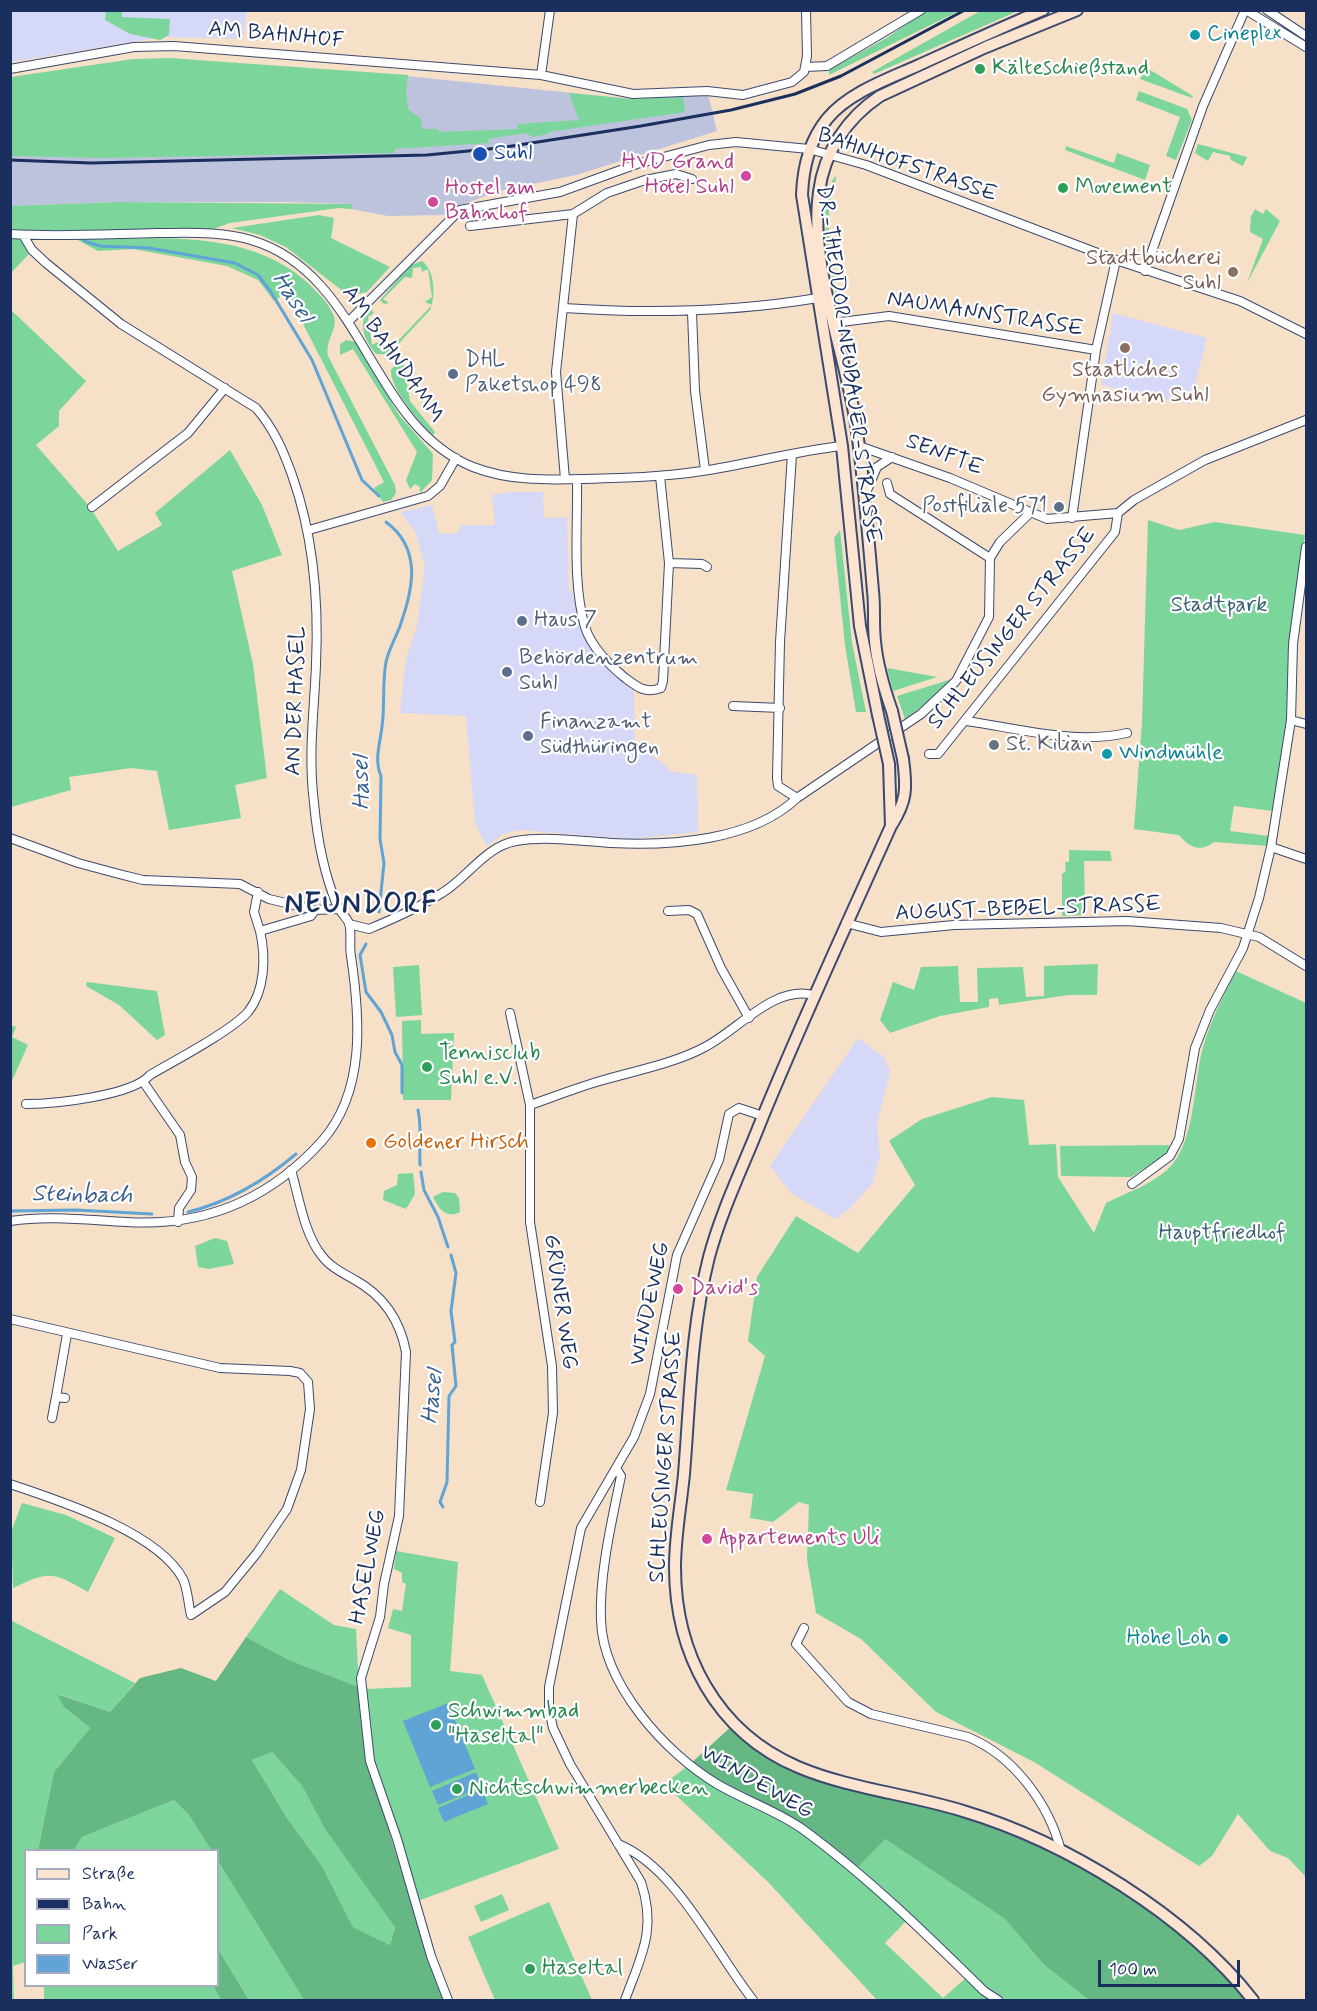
<!DOCTYPE html>
<html>
<head>
<meta charset="utf-8">
<style>
  body { margin:0 }
  #map { position:relative; width:1317px; height:2011px; overflow:hidden; background:#f6e0c7; font-family:Mynerve,sans-serif }
  canvas { display:block }
  .frame { position:absolute; inset:0; border:12px solid #1b2f5e; pointer-events:none }
  .legend { position:absolute; left:24px; top:1849px; width:195px; height:138px; box-sizing:border-box; background:#fff; border:2px solid #a4acbf; margin:0; padding:8px 10px; list-style:none; font-size:18px; color:#1b2f5e }
  .legend li { display:flex; align-items:center; gap:12px; height:30px }
  .legend b { width:30px; border:2px solid #a4acbf }
  .scale { position:absolute; left:1098px; top:1960px; width:142px; height:27px; box-sizing:border-box; border:3px solid #1b2f5e; border-top:0; padding-left:8px; font-size:18px; line-height:21px; white-space:nowrap; color:#1b2f5e; -webkit-text-stroke:4px #fff; paint-order:stroke }
</style>
</head>
<body>
<div id="map">
<canvas width="1317" height="2011"></canvas>
<div class="frame"></div>
<ul class="legend">
<li><b style="height:8px;background:#fde4d1"></b>Straße</li>
<li><b style="height:8px;background:#1b2f5e"></b>Bahn</li>
<li><b style="height:16px;background:#7cd69c"></b>Park</li>
<li><b style="height:16px;background:#5fa4d5"></b>Wasser</li>
</ul>
<div class="scale">100 m</div>
</div>
<script>
const ctx = document.querySelector('canvas').getContext('2d');
ctx.lineJoin = 'round';
function fillPath(path, color) { ctx.fillStyle = color; ctx.fill(path, 'evenodd'); }
function strokePath(path, color, width, dash) { ctx.strokeStyle = color; ctx.lineWidth = width; ctx.lineCap = dash ? 'butt' : 'round'; ctx.setLineDash(dash || []); ctx.stroke(path); }
function label(font, color, halo, rows, align = 'center') {
  ctx.font = font + ' Mynerve,sans-serif'; ctx.lineWidth = 4.5; ctx.setLineDash([]); ctx.textBaseline = 'middle'; ctx.strokeStyle = halo; ctx.fillStyle = color; for (const [text, x, y, turn = 0] of rows) {
    ctx.save(); ctx.translate(x, y); ctx.rotate((+turn || 0) * Math.PI / 180); ctx.textAlign = isNaN(turn) ? turn : align; if (halo) ctx.strokeText(text, 0, 0); ctx.fillText(text, 0, 0); ctx.restore();
  }
}
const built = new Path2D(`
  M 11,11 L 247,11 L 243,39 L 162,37 L 11,62 Z
  M 1113,313 L 1207,338 L 1190,404 L 1101,385 Z
  M 511,492 L 543,492 L 544,518 L 567,517 L 569,590 L 572,591 L 579,626 L 600,661 L 634,692 L 635,744 L 668,767 L 668,771 L 697,775 L 698,832 L 630,839 L 520,830 L 503,834 L 487,846 L 475,824 L 466,716 L 400,713 L 406,659 L 417,626 L 425,565 L 415,531 L 400,512 L 432,505 L 439,534 L 458,533 L 460,525 L 495,525 L 492,495 Z
  M 858,1038 L 884,1057 L 890,1072 L 877,1123 L 880,1157 L 872,1184 L 849,1209 L 835,1219 L 791,1193 L 770,1166 Z`);
const industrial = new Path2D(`
  M 387,74 L 631,99 L 708,94 L 717,131 L 576,175 L 499,191 L 453,208 L 444,215 L 388,216 L 351,209 L 351,204 L 288,202 L 118,202 L 11,206 L 11,102 Z`);
const green = new Path2D(`
  M 106,10 L 122,11 L 122,17 L 170,19 L 169,35 L 160,40 L 130,34 L 105,20 Z
  M 982,10 L 1018,11 L 874,74 L 872,72 Z
  M 926,11 L 959,11 L 829,75 L 829,70 L 888,37 Z
  M 169,58 L 408,75 L 406,90 L 408,109 L 421,119 L 422,129 L 438,129 L 439,132 L 518,129 L 518,124 L 579,120 L 569,93 L 631,99 L 683,97 L 685,112 L 549,132 L 548,134 L 533,137 L 526,133 L 488,139 L 489,143 L 395,149 L 394,153 L 100,158 L 11,156 L 11,77 L 133,59 Z
  M 1147,68 L 1193,96 L 1192,98 L 1140,79 Z
  M 1139,91 L 1187,109 L 1192,120 L 1176,160 L 1166,156 L 1180,117 L 1136,100 Z
  M 1198,144 L 1247,157 L 1243,166 L 1231,160 L 1230,156 L 1213,152 L 1208,161 L 1195,153 Z
  M 1066,146 L 1114,163 L 1117,153 L 1150,165 L 1145,180 L 1065,150 Z
  M 836,176 C 837,180 829,201 829,212 C 828,247 835,281 842,315 L 839,313 C 834,284 813,198 836,176 Z
  M 118,202 L 352,204 L 351,209 L 339,208 L 230,223 L 205,232 L 23,236 L 29,254 L 11,273 L 10,206 Z
  M 1255,209 L 1263,214 L 1266,209 L 1280,221 L 1247,283 L 1263,239 L 1250,232 L 1251,216 Z
  M 319,215 L 334,218 L 331,238 L 390,267 L 367,292 L 349,296 L 286,247 L 260,235 L 232,228 Z
  M 76,239 C 154,240 247,226 309,284 C 318,293 330,304 334,317 C 338,329 325,340 328,356 L 395,485 L 396,493 L 391,500 L 383,502 L 374,488 L 384,482 L 299,316 L 281,296 L 274,301 L 258,280 L 227,266 L 133,249 L 98,251 Z
  M 422,261 C 435,270 436,296 430,310 L 389,354 L 376,354 C 366,342 355,322 371,309 L 374,313 L 368,317 L 372,345 L 378,342 L 381,351 L 388,350 L 388,342 L 395,344 L 432,305 L 425,302 L 432,297 L 428,269 L 422,272 L 421,267 L 413,268 L 412,278 L 405,277 L 383,299 L 389,303 L 384,304 L 380,300 L 411,265 Z
  M 10,309 L 86,381 L 59,411 L 59,426 L 36,445 L 89,506 L 118,551 L 162,525 L 155,513 L 230,450 L 262,505 L 282,555 L 232,571 L 253,664 L 267,778 L 235,785 L 241,818 L 169,830 L 157,771 L 131,768 L 69,777 L 71,790 L 11,807 Z
  M 346,340 L 356,342 L 399,415 L 433,454 L 432,480 L 420,493 L 420,487 L 415,484 L 410,489 L 406,480 L 417,452 L 353,349 L 340,355 L 340,344 Z
  M 400,359 L 403,360 L 410,401 L 435,432 L 433,435 C 420,424 389,386 391,370 Z
  M 1148,520 L 1179,530 L 1215,522 L 1305,535 L 1291,625 L 1289,721 L 1273,811 L 1234,806 L 1230,831 L 1269,836 L 1268,846 L 1214,842 C 1200,853 1189,847 1179,835 L 1134,829 L 1142,722 Z
  M 840,530 L 852,643 L 866,712 L 856,712 L 845,645 L 834,538 Z
  M 887,668 L 937,677 L 893,691 Z
  M 952,679 L 938,695 L 905,719 L 897,696 Z
  M 1069,850 L 1110,851 L 1112,861 L 1084,861 L 1085,915 L 1062,916 L 1062,874 L 1066,871 L 1065,862 L 1069,862 Z
  M 1098,964 L 1097,995 L 1069,995 L 999,1005 L 998,998 L 989,999 L 989,1007 L 940,1016 L 890,1033 L 880,1020 L 893,982 L 914,990 L 921,967 L 958,966 L 960,1002 L 978,1002 L 977,968 L 1023,967 L 1026,997 L 1044,996 L 1044,966 Z
  M 419,965 L 422,1015 L 396,1017 L 393,967 Z
  M 1236,971 L 1306,1003 L 1306,1877 L 1288,1858 L 1270,1851 L 1238,1814 L 1212,1856 L 1199,1866 L 1034,1762 L 936,1712 L 861,1639 L 816,1613 L 807,1559 L 809,1505 L 799,1502 L 773,1522 L 750,1518 L 753,1494 L 726,1490 L 765,1356 L 748,1341 L 757,1277 L 796,1216 L 858,1253 L 915,1185 L 889,1141 L 922,1119 L 992,1097 L 1024,1100 L 1029,1145 L 1056,1144 L 1058,1177 L 1094,1233 L 1106,1203 C 1126,1193 1150,1185 1167,1170 C 1196,1144 1193,1083 1203,1047 C 1211,1020 1223,996 1236,971 Z
  M 87,982 L 157,991 L 165,1035 L 157,1040 L 119,1005 L 86,986 Z
  M 421,1020 L 421,1034 L 454,1033 L 451,1100 L 403,1100 L 402,1021 Z
  M 11,1025 L 16,1027 L 12,1037 L 28,1045 L 11,1083 Z
  M 1169,1145 L 1167,1154 L 1131,1177 L 1061,1176 L 1060,1146 Z
  M 413,1173 L 415,1194 L 406,1209 L 383,1200 L 384,1191 L 397,1185 L 398,1174 Z
  M 443,1192 L 455,1193 L 459,1198 L 460,1212 C 446,1219 439,1209 433,1197 Z
  M 215,1238 L 227,1241 L 234,1264 L 209,1269 L 198,1267 L 195,1246 Z
  M 22,1503 L 66,1515 L 115,1538 L 88,1592 C 53,1572 50,1570 13,1588 L 11,1532 Z
  M 396,1551 L 458,1562 L 450,1671 L 482,1675 L 559,1849 L 415,1902 L 370,1761 L 366,1689 L 411,1687 L 411,1635 L 388,1628 L 393,1609 L 402,1611 L 406,1584 L 402,1582 L 402,1573 L 394,1569 Z
  M 280,1589 L 334,1625 L 356,1629 L 359,1687 L 289,1660 L 246,1637 Z
  M 10,1620 L 135,1683 L 110,1712 L 58,1694 L 64,1707 L 90,1728 L 54,1772 L 38,1850 L 26,1850 L 25,1962 L 13,1966 L 14,2000 L 10,2000 Z
  M 272,1752 L 302,1786 L 325,1829 L 395,1926 L 390,1945 L 353,1927 L 322,1866 L 287,1818 L 252,1760 Z
  M 689,1765 L 885,1839 L 1005,1919 L 1044,1965 L 1089,2000 L 877,2000 L 768,1882 L 664,1784 ZM 908,1919 L 968,1976 L 943,1998 L 885,1943 Z
  M 174,1800 L 189,1815 L 211,1850 L 74,1850 L 82,1837 Z
  M 218,1861 L 304,2000 L 249,2000 L 218,1949 Z
  M 502,1894 L 509,1910 L 481,1922 L 474,1906 Z
  M 549,1902 L 592,2000 L 495,2000 L 468,1937 Z
  M 44,1986 L 213,1986 L 221,2000 L 44,2000 Z`);
const forest = new Path2D(`
  M 246,1637 L 289,1660 L 359,1687 L 368,1764 L 417,1921 L 446,2000 L 304,2000 L 218,1861 L 218,1850 L 211,1850 L 189,1815 L 174,1800 L 82,1837 L 74,1850 L 38,1850 L 54,1772 L 90,1728 L 64,1707 L 57,1694 L 110,1712 L 140,1678 L 181,1668 L 216,1681 ZM 272,1752 L 302,1786 L 325,1829 L 395,1927 L 390,1945 L 353,1927 L 322,1866 L 287,1818 L 252,1760 Z
  M 734,1724 L 797,1766 L 964,1811 L 1076,1859 L 1198,1943 L 1253,2000 L 1089,2000 L 1044,1965 L 1005,1919 L 885,1839 L 855,1870 L 799,1827 L 689,1765 Z
  M 218,1949 L 249,2000 L 221,2000 L 213,1986 L 218,1986 Z`);
const water = new Path2D(`
  M 448,1703 L 475,1769 L 430,1787 L 403,1721 Z
  M 476,1772 L 482,1787 L 438,1805 L 432,1791 Z
  M 482,1789 L 488,1804 L 444,1822 L 438,1808 Z`);
const stream = new Path2D(`
  M 84,241 L 100,246 L 149,248 L 235,263 L 258,275 L 271,292 L 312,360 L 362,480 L 379,496
  M 379,912 L 384,863 L 380,839 L 381,776 C 374,760 380,743 382,727 C 385,706 382,683 386,662 C 389,648 397,636 401,623 C 414,586 421,548 386,522
  M 366,944 L 360,955 L 366,992 L 381,1012 L 392,1035 L 395,1052 L 402,1065 L 402,1093
  M 418,1110 C 422,1127 419,1147 420,1165
  M 421,1172 L 424,1190 L 438,1217 L 448,1247
  M 10,1211 L 76,1210 L 152,1214
  M 188,1212 C 229,1202 264,1181 296,1154
  M 443,1507 L 440,1502 L 447,1482 L 449,1396 L 456,1386 L 452,1345 L 455,1342 L 451,1311 L 456,1273 L 451,1255`);
const street = new Path2D(`
  M 1246,10 L 1306,47
  M 1267,10 L 1306,36
  M 806,67 L 827,66 L 921,10
  M 10,69 L 134,47 L 174,46 L 541,75 L 633,94 L 707,91 L 743,95 L 792,82 L 804,72 L 807,56 L 806,10
  M 541,75 L 550,10
  M 470,226 L 573,214 L 607,193 L 645,180 L 676,174 L 692,179
  M 10,234 C 59,237 108,234 157,233 C 188,233 221,231 251,240 C 365,274 368,424 473,467 C 509,481 547,480 585,479 C 624,478 663,477 702,471 C 749,464 795,451 842,446
  M 1145,271 L 1203,106 L 1245,10
  M 564,308 C 650,314 733,312 818,298
  M 692,312 L 695,391 L 705,470
  M 349,321 L 460,210 L 560,192 L 637,164 L 709,145 L 736,142 L 809,149 L 866,165 L 1116,260 L 1240,301 L 1306,334
  M 833,323 L 889,316 L 1096,350
  M 859,446 L 950,478 L 1047,519 L 1118,513
  M 792,454 L 780,642 L 777,778 L 778,786 L 797,798
  M 565,479 L 556,372 L 573,214
  M 577,479 C 578,525 572,583 585,627 C 591,646 609,665 624,677 C 637,687 645,694 661,688 L 663,681 L 669,563 L 660,476
  M 887,483 L 890,494 L 990,558
  M 865,495 L 877,467 L 892,457
  M 92,507 L 188,433 L 225,388
  M 1072,518 L 1096,350 L 1116,260
  M 309,530 L 428,496 L 440,486 L 456,458
  M 669,563 L 702,564 L 707,567
  M 733,706 L 780,708
  M 1291,720 L 1306,724
  M 966,721 C 1017,728 1075,745 1127,733
  M 929,754 L 938,754 L 1115,532 L 1118,513 L 1134,500 L 1205,460 L 1306,420
  M 10,838 L 78,863 L 119,874 L 143,880 L 240,884 L 269,899 L 315,910 L 339,909
  M 1271,847 L 1306,859
  M 258,892 L 254,912 L 260,931 L 311,916 L 315,910
  M 668,911 L 689,910 L 697,914 L 721,968 L 749,1018
  M 846,923 L 881,932 L 954,925 L 1127,921 L 1221,928 L 1259,937 L 1306,966
  M 349,924 L 369,929 C 393,919 420,907 442,893 C 467,878 486,846 516,841 C 547,836 580,841 611,843 C 671,846 752,841 797,798 L 921,714 L 956,681 L 989,617 L 990,558 L 1000,542 L 1030,513
  M 510,1013 L 530,1105
  M 144,1083 L 180,1135 L 185,1162 L 192,1177 L 191,1190 L 179,1208 L 178,1222
  M 26,1104 C 54,1104 132,1096 150,1075 C 174,1061 231,1031 248,1012 C 265,991 266,957 260,931
  M 291,1170 C 299,1197 304,1234 322,1256 C 330,1267 343,1273 355,1280 C 384,1296 400,1320 406,1352 L 399,1516 L 384,1584 L 380,1617 L 361,1678 L 370,1761 L 397,1839 L 431,1956 L 448,2000
  M 1132,1184 L 1170,1156 L 1179,1139 L 1195,1048 L 1210,1010 L 1243,948 L 1259,898 L 1271,847 L 1291,720 L 1293,644 L 1306,547
  M 10,1221 C 48,1215 88,1220 126,1222 C 204,1227 270,1199 322,1141 C 366,1091 360,1017 351,956 C 349,947 352,932 349,923 C 346,917 340,912 337,905 C 324,874 317,836 314,803 C 308,754 314,714 316,665 C 319,600 314,537 292,475 C 283,450 274,429 256,408 L 121,324 L 46,263 L 32,250 L 23,235
  M 10,1319 L 220,1368 L 290,1371 L 300,1373 L 308,1382 L 310,1409 L 301,1470 L 287,1509 L 257,1553 L 225,1592 L 191,1615 C 188,1603 188,1590 183,1579 C 157,1531 59,1501 10,1484
  M 65,1398 L 56,1397 L 67,1334
  M 52,1418 L 56,1397
  M 616,1468 L 621,1476 C 612,1520 599,1575 601,1620 C 603,1684 665,1753 717,1784 C 744,1800 775,1810 801,1828 C 867,1876 926,1934 984,1991 L 998,2000
  M 540,1502 L 553,1413 L 552,1366 L 530,1222 L 530,1105 C 553,1097 576,1088 600,1081 C 634,1071 673,1064 705,1047 C 738,1030 774,985 813,995
  M 804,1628 L 796,1644 L 848,1702 L 871,1714 L 968,1737 C 1014,1756 1049,1804 1061,1851
  M 618,1844 C 676,1867 715,1952 753,2000
  M 625,2000 C 641,1956 657,1930 641,1882 L 570,1764 L 553,1728 L 549,1709 L 549,1687 L 581,1528 L 634,1437 L 650,1394 L 677,1255 L 719,1160 L 729,1114 L 739,1108 L 763,1116`);
const secondary = new Path2D(`
  M 892,711 C 884,688 877,665 875,641 C 873,624 875,608 873,591 C 868,535 864,479 856,424 C 845,352 809,265 819,192 C 824,152 847,118 880,96 L 986,47 L 1077,10
  M 878,715 L 860,626 L 842,446 L 802,195 C 803,167 809,141 827,119 C 848,93 888,79 917,66 C 959,47 1000,28 1043,10
  M 903,759 C 907,788 907,801 891,826 C 846,926 800,1025 759,1126 C 742,1169 721,1212 709,1257 C 691,1328 690,1401 684,1474 C 681,1505 675,1536 675,1567 C 675,1653 716,1732 798,1767 C 850,1789 909,1794 963,1811 C 1067,1842 1186,1915 1253,2000
  M 889,764 L 891,826`);
const rail = new Path2D(`
  M 10,160 L 91,163 L 427,155 L 499,148 L 641,126 L 731,110 L 795,94 L 841,76 L 965,10`);
const secondaryBridge = new Path2D(`
  M 892,711 L 903,759
  M 878,715 L 889,764`);
const markers = [
  [1195,35,6,"#0f9aa8"],
  [980,69,6,"#2e9e5b"],
  [480,154,8,"#1a4fb4"],
  [746,176,6,"#d1479c"],
  [1063,188,6,"#2e9e5b"],
  [433,202,6,"#d1479c"],
  [1233,272,6,"#8d6e63"],
  [1125,348,6,"#8d6e63"],
  [453,374,6,"#5c6f8a"],
  [1059,507,6,"#5c6f8a"],
  [522,621,6,"#5c6f8a"],
  [507,672,6,"#5c6f8a"],
  [528,736,6,"#5c6f8a"],
  [994,745,6,"#6b7280"],
  [1107,754,6,"#0f9aa8"],
  [427,1067,6,"#2e9e5b"],
  [371,1143,6,"#e8710a"],
  [678,1289,6,"#d1479c"],
  [707,1539,6,"#d1479c"],
  [1223,1639,6,"#0f9aa8"],
  [436,1725,6,"#2e9e5b"],
  [457,1789,6,"#2e9e5b"],
  [530,1969,6,"#2e9e5b"]
];
const cultureNames = [
  ["Cineplex",1207,35],
  ["Windmühle",1119,754],
  ["Hohe Loh",1211,1639,"right"]
];
const streetNames = [
  ["AM BAHNHOF",276,36,5],
  ["BAHNHOFSTRASSE",907,166,19],
  ["NAUMANNSTRASSE",985,315,9],
  ["AM BAHNDAMM",392,355,55],
  ["DR.-THEODOR-NEUBAUER-STRASSE",847,364,82],
  ["SENFTE",944,456,21],
  ["SCHLEUSINGER STRASSE",1013,629,-51],
  ["AN DER HASEL",297,701,-88],
  ["AUGUST-BEBEL-STRASSE",1028,910,-2],
  ["GRÜNER WEG",559,1302,82],
  ["WINDEWEG",651,1304,-78],
  ["SCHLEUSINGER STRASSE",667,1457,-86],
  ["HASELWEG",369,1567,-79],
  ["WINDEWEG",756,1783,30]
];
const leisureNames = [
  ["Kälteschießstand",992,69],
  ["Movement",1075,188],
  ["Tennisclub",439,1054],
  ["Suhl e.V.",439,1079],
  ["Schwimmbad",448,1712],
  ["\"Haseltal\"",448,1737],
  ["Nichtschwimmerbecken",469,1789],
  ["Haseltal",542,1969]
];
const transitNames = [
  ["Suhl",494,154]
];
const hotelNames = [
  ["HVD Grand",734,163,"right"],
  ["Hotel Suhl",734,188,"right"],
  ["Hostel am",445,189],
  ["Bahnhof",445,214],
  ["David's",690,1289],
  ["Appartements Uli",719,1539]
];
const educationNames = [
  ["Stadtbücherei",1221,259],
  ["Suhl",1221,284],
  ["Staatliches",1125,371,"center"],
  ["Gymnasium Suhl",1125,396,"center"]
];
const serviceNames = [
  ["DHL",465,361],
  ["Paketshop 498",465,386],
  ["Postfiliale 571",1047,507,"right"],
  ["Haus 7",534,621],
  ["Behördenzentrum",519,659],
  ["Suhl",519,684],
  ["Finanzamt",540,723],
  ["Südthüringen",540,748]
];
const parkNames = [
  ["Stadtpark",1219,606],
  ["Hauptfriedhof",1222,1234]
];
const worshipNames = [
  ["St. Kilian",1006,745]
];
const foodNames = [
  ["Goldener Hirsch",383,1143]
];
const waterNames = [
  ["Hasel",291,298,57],
  ["Hasel",363,783,-91],
  ["Steinbach",82,1196,1],
  ["Hasel",434,1397,-84]
];
const districtNames = [
  ["NEUNDORF",361,906]
];
fillPath(built, '#d6d8f8');
fillPath(industrial, '#bec3dd');
fillPath(green, '#7cd69c');
fillPath(forest, '#65b784');
fillPath(water, '#5fa4d5');
strokePath(stream, '#5fa4d5', 3);
strokePath(street, '#3c4a6e', 10);
strokePath(secondary, '#3c4a6e', 14);
strokePath(street, '#fff', 8);
strokePath(secondary, '#fde4d1', 10);
strokePath(rail, '#1b2f5e', 3);
strokePath(secondaryBridge, '#3c4a6e', 14, []);
strokePath(secondaryBridge, '#fde4d1', 10);
for (const [x, y, r, color] of markers) { const dot = new Path2D(); dot.arc(x, y, r, 0, 2 * Math.PI); ctx.fillStyle = color; ctx.fill(dot); strokePath(dot, '#fff', 2); }
label('22px', '#0d838f', '#fff', cultureNames, 'left');
label('22px', '#1b2f5e', '#fff', streetNames);
label('22px', '#27864d', '#fff', leisureNames, 'left');
label('22px', '#164399', '#fff', transitNames, 'left');
label('22px', '#b23c85', '#fff', hotelNames, 'left');
label('22px', '#785e54', '#fff', educationNames, 'right');
label('22px', '#4e5e75', '#fff', serviceNames, 'left');
label('22px', '#386171', '#fff', parkNames);
label('22px', '#5b616d', '#fff', worshipNames, 'left');
label('22px', '#c56008', '#fff', foodNames, 'left');
label('italic 24px', '#365e8e', '#fff', waterNames);
ctx.letterSpacing = '1.5px';
label('bold 28px', '#1b2f5e', '#fff', districtNames);
ctx.letterSpacing = '0px';
</script>
</body>
</html>
